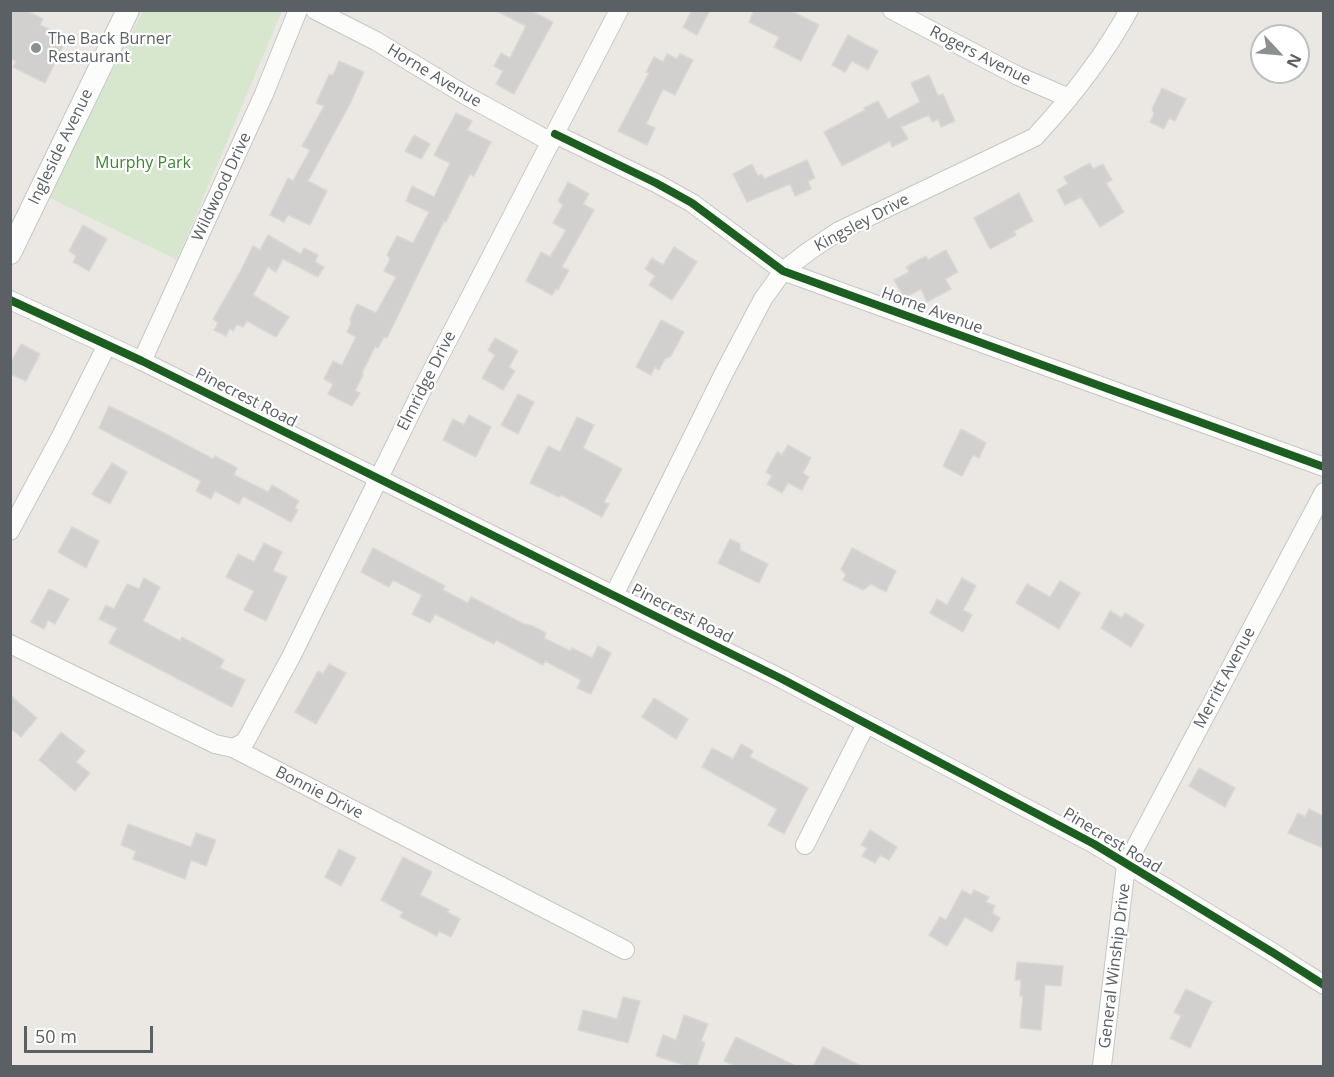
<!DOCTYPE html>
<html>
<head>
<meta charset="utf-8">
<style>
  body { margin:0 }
  #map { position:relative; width:1334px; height:1077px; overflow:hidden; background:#ebe8e4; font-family:"Open Sans",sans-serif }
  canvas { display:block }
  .frame { position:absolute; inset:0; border:12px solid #5a6063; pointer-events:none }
  .north { position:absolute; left:1250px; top:24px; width:60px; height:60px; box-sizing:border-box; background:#fff; border:2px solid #bdbfc1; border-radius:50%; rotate:116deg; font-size:16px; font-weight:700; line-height:24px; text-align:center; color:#5a6063 }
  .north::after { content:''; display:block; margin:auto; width:21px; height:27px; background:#8d9090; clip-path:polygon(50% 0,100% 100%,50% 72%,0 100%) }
  .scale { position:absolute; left:24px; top:1026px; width:129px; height:27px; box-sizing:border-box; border:3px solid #5a6063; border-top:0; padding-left:8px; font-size:18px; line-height:21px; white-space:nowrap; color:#5a6063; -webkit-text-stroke:4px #fff; paint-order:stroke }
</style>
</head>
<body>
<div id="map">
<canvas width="1334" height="1077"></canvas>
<div class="frame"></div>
<div class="north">N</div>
<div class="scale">50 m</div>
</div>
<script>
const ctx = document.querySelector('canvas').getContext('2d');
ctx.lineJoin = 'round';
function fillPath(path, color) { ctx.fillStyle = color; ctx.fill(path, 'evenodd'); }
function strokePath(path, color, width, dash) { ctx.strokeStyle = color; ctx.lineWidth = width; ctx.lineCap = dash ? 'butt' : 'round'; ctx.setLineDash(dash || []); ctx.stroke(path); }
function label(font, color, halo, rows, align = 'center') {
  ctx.font = font + ' "Open Sans",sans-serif'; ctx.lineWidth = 4.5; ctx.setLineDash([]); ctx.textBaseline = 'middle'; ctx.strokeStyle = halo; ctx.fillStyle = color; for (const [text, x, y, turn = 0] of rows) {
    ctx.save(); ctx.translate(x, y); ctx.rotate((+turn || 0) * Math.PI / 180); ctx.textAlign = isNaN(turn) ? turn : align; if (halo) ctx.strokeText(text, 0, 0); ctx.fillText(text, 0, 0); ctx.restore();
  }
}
const green = new Path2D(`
  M 143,11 L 282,11 L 177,260 L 48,197 Z`);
const building = new Path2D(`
  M 10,10 L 25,10 L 43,19 L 40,25 L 67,38 L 45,83 L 13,67 L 16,61 L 10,58 Z
  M 495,10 L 529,10 L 553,22 L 514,94 L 496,84 L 503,71 L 494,66 L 501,53 L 510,58 L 526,26 Z
  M 692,10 L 710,10 L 697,35 L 683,27 Z
  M 754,10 L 789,10 L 819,25 L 801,61 L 774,47 L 779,37 L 749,22 Z
  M 848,35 L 878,51 L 868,70 L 852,61 L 845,72 L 832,65 Z
  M 667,54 L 677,59 L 680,54 L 693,60 L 675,95 L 663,89 L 646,124 L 655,128 L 647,145 L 618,131 L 649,73 L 646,72 L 654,57 L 663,62 Z
  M 339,61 L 364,72 L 350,104 L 308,181 L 327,191 L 310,225 L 288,215 L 284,222 L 270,215 L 288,178 L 293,181 L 310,150 L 302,146 L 324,106 L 316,103 L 329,75 L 333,75 Z
  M 929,75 L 938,96 L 943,94 L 955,121 L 941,127 L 938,119 L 932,122 L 929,115 L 901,127 L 908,139 L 892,147 L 890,141 L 842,166 L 824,132 L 865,110 L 864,108 L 878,101 L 888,119 L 920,102 L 911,83 Z
  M 1162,88 L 1186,99 L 1175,121 L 1169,118 L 1164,129 L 1150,122 L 1154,114 L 1152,109 Z
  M 456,113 L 472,121 L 467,130 L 491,142 L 474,176 L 470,174 L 446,222 L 444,221 L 387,338 L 384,337 L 378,348 L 375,347 L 362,373 L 363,375 L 355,391 L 360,393 L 352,406 L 328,394 L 333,384 L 324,379 L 333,361 L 342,365 L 356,337 L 347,332 L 351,323 L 350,319 L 357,304 L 376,313 L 396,277 L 384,271 L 390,259 L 387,255 L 397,236 L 413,243 L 429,212 L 406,201 L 412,186 L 434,197 L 450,163 L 434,155 Z
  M 414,135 L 430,144 L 421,159 L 405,151 Z
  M 807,160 L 815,178 L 808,181 L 811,189 L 795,196 L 790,184 L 747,202 L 733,174 L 752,164 L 758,176 L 762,174 L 764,179 Z
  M 1090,163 L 1093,169 L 1103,164 L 1112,180 L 1106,183 L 1124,212 L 1100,227 L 1081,197 L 1065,205 L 1057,190 L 1068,184 L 1064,177 Z
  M 568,182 L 589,194 L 583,204 L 594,210 L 562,267 L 569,270 L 558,290 L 556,289 L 552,295 L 526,281 L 541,252 L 550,257 L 566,230 L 553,223 L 563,205 L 558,201 Z
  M 1019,193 L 1033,221 L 1014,231 L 1016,235 L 990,249 L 974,218 Z
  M 83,225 L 107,239 L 89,271 L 73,262 L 76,256 L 69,251 Z
  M 268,235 L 301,254 L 304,248 L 318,255 L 315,262 L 324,267 L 318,277 L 283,259 L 276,272 L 268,267 L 253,295 L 289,317 L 276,337 L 247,321 L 243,327 L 237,324 L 233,331 L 230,328 L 226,336 L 214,330 L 218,323 L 213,319 L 240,272 L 253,246 L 260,250 Z
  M 674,247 L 697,262 L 672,300 L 649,285 L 655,276 L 645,269 L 652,258 L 663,265 Z
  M 946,250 L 958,272 L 945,279 L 951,289 L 927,302 L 921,289 L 904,298 L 894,280 L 909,272 L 906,267 L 926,256 L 928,260 Z
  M 661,320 L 684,332 L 671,356 L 665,359 L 659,370 L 655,367 L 651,375 L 636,367 Z
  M 495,338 L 518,351 L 509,367 L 515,371 L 503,390 L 482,378 L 495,355 L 488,350 Z
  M 21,344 L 40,354 L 26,381 L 10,374 L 10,364 Z
  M 518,394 L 534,402 L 518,434 L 501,425 Z
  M 109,406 L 164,433 L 213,459 L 215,456 L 237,468 L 234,475 L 268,492 L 272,485 L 299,501 L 295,508 L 298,510 L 291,522 L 243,496 L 239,504 L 215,491 L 211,499 L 196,491 L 201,481 L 99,428 Z
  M 469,415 L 491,427 L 476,457 L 443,440 L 453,419 L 464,425 Z
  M 577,417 L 594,425 L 583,448 L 622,469 L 604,502 L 609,504 L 602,517 L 561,495 L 559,497 L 530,483 L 548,446 L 560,452 Z
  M 961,429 L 986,443 L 979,458 L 973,455 L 962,476 L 943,466 Z
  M 788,445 L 811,458 L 803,473 L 809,477 L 802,490 L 788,483 L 782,493 L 767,484 L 772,476 L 766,472 L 777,452 L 782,455 Z
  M 112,463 L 127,472 L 110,504 L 92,494 Z
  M 72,527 L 99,541 L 86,568 L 58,552 Z
  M 730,539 L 740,544 L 740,550 L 768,564 L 759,583 L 718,563 Z
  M 264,543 L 282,552 L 273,571 L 287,577 L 266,621 L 244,610 L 254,591 L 226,577 L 238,554 L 254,562 Z
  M 373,548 L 445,586 L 443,590 L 468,603 L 471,597 L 524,624 L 533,626 L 546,633 L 544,638 L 570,651 L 572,648 L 592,658 L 598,646 L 611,653 L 591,694 L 577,688 L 581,680 L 545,661 L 543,665 L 496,640 L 494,644 L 435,614 L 430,623 L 412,614 L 422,595 L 393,580 L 389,587 L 361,572 Z
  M 852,548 L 896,571 L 886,592 L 871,584 L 863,590 L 843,580 L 846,575 L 841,569 Z
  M 144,578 L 160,587 L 143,621 L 180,641 L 182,637 L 224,660 L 220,668 L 245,680 L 232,707 L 109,643 L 117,628 L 99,619 L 106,605 L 114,609 L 127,584 L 139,589 Z
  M 962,578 L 976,586 L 963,610 L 972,615 L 963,632 L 930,613 L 937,599 L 947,605 Z
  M 1060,581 L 1080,593 L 1059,629 L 1016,603 L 1027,584 L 1050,597 Z
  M 49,589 L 69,599 L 55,624 L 48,620 L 44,629 L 31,622 Z
  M 1110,611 L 1122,618 L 1125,613 L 1144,625 L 1131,647 L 1101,628 Z
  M 329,664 L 346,673 L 316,724 L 295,712 L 318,671 L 323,674 Z
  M 10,695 L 37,718 L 21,737 L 10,728 Z
  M 654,698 L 688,719 L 676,739 L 642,717 Z
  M 61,732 L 85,751 L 76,762 L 90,773 L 75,791 L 39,760 Z
  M 741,744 L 753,751 L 750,757 L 808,788 L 784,834 L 768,825 L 777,809 L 702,767 L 712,748 L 733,759 Z
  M 1199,768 L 1235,788 L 1225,807 L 1189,786 Z
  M 1309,809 L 1323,816 L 1323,848 L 1288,833 L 1298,813 L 1305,817 Z
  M 128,824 L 191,847 L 196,833 L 216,840 L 206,866 L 191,860 L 185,879 L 133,859 L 136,851 L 121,845 Z
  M 870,830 L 897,847 L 889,860 L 880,855 L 875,863 L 862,856 L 867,848 L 861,845 Z
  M 339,849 L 356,858 L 341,886 L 325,877 Z
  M 403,857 L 432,872 L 420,895 L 449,910 L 447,912 L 460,919 L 451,937 L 439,931 L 437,936 L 400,917 L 403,912 L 381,900 Z
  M 962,890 L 971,895 L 974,890 L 989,897 L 986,902 L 995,906 L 992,913 L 1000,918 L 992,932 L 965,917 L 947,946 L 929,935 L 940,917 L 946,920 Z
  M 1017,962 L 1063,966 L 1061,986 L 1045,985 L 1041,1030 L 1020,1028 L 1023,996 L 1020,996 L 1021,980 L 1015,980 Z
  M 1186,989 L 1212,1002 L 1190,1048 L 1170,1038 L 1181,1016 L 1174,1012 Z
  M 623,997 L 640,1001 L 628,1043 L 578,1030 L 583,1010 L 617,1019 Z
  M 684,1015 L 708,1024 L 701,1041 L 705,1043 L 697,1066 L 687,1066 L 656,1056 L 663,1035 L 676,1040 Z
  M 736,1037 L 796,1066 L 735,1066 L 724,1061 Z
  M 823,1047 L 861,1066 L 813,1066 Z`);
const minor = new Path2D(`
  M 315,10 L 376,41 L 465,95 L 551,142
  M 892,10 L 1018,76 L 1069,98
  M 555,134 L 656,183 L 692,203 L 783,271 L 1324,467
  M 10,300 L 142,361 L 782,679 L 1094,844 L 1272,952 L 1324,985
  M 142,361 L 264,94 L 298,10
  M 10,531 L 60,438 L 107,345
  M 614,595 L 725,371 L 763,299 L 783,271 L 809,251 L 839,231 L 1035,137 C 1070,99 1104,56 1129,10
  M 10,644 L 215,744 L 233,748 L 625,950
  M 233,748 L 245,742 L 292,655 L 425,384 L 619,10
  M 805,845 L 866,724
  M 1102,1066 L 1126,865 L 1324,492`);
const tertiary = new Path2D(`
  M 10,253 L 128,10`);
const cycleway = new Path2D(`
  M 555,134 L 656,183 L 692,203 L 783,271 L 1324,467
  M 10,300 L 142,361 L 782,679 L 1094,844 L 1272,952 L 1324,985`);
const markers = [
  [36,48,6,"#8d9090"]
];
const poiNames = [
  ["The Back Burner",48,39],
  ["Restaurant",48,57]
];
const streetNames = [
  ["Rogers Avenue",980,56,27],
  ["Horne Avenue",434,76,31],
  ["Ingleside Avenue",61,147,-64],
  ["Wildwood Drive",222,187,-65],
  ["Kingsley Drive",862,223,-28],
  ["Horne Avenue",932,311,20],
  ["Elmridge Drive",427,381,-63],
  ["Pinecrest Road",246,398,27],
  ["Pinecrest Road",682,614,27],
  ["Merritt Avenue",1225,678,-62],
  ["Bonnie Drive",319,793,27],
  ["Pinecrest Road",1112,841,31],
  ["General Winship Drive",1115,966,-83]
];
const parkNames = [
  ["Murphy Park",143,163]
];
fillPath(green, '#d6e7ce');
fillPath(building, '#d2d0ce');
strokePath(building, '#dad7d4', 1.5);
strokePath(minor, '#c6c6c5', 20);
strokePath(tertiary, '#c6c6c5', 24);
strokePath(minor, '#fcfcfb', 18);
strokePath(tertiary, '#fcfcfb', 22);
strokePath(cycleway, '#1b5e20', 8);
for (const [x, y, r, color] of markers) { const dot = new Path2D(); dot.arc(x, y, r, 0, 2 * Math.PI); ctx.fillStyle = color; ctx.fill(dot); strokePath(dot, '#fff', 2); }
label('16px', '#5a6063', '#fff', poiNames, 'left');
label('16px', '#5a6063', '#fff', streetNames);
label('16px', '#3c852f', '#fff', parkNames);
</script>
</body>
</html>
